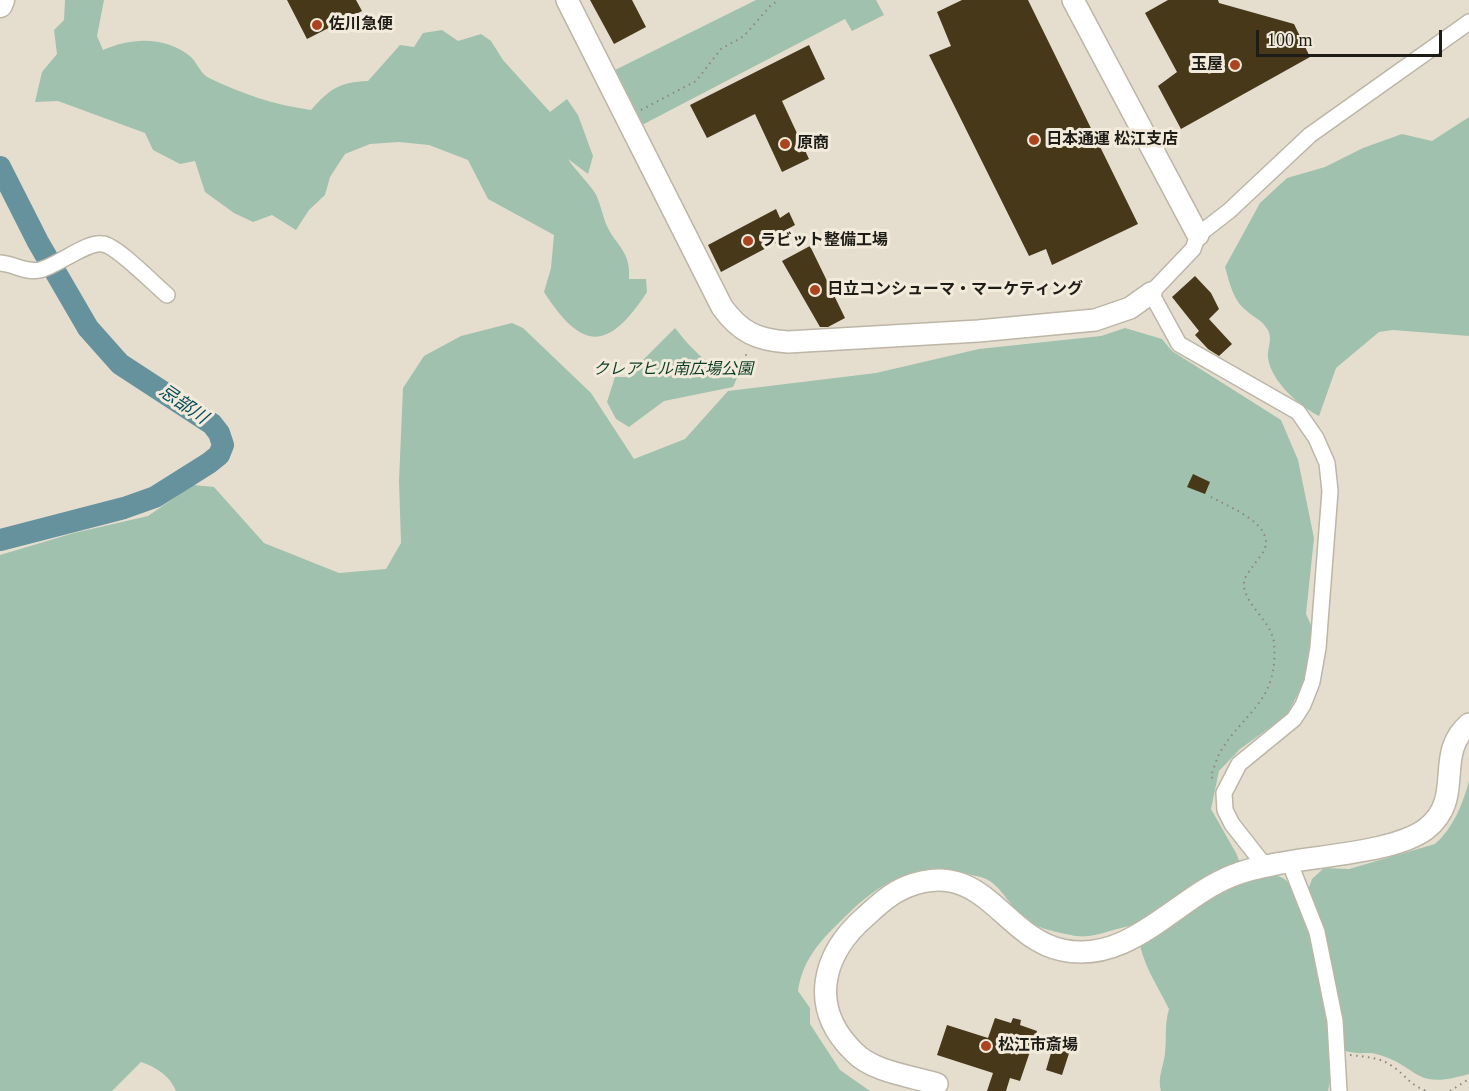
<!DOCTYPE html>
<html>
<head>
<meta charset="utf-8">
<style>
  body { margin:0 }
  #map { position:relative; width:1469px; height:1091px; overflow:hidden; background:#e5decf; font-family:"Times New Roman",serif }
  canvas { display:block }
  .scale { position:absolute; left:1256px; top:30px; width:186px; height:27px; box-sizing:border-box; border:3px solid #1e1c16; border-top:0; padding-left:8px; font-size:18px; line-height:21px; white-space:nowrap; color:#1e1c16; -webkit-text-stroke:4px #f2ebdc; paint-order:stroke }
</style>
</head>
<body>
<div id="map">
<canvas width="1469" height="1091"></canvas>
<div class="scale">100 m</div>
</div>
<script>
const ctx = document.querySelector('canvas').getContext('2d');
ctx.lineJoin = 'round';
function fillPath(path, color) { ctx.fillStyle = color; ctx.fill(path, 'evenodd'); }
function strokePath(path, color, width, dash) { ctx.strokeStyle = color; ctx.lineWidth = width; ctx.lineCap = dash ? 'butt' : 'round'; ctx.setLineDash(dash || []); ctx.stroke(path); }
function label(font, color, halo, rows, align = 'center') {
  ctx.font = font + ' "Times New Roman","Noto Sans JP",serif'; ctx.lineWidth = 6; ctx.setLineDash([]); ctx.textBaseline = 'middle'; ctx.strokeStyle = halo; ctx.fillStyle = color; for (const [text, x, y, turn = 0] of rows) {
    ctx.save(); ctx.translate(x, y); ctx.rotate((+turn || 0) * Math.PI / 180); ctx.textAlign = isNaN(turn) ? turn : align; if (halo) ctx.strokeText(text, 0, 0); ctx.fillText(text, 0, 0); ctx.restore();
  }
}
const green = new Path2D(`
  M 65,0 L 104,0 L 97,36 L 103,50 C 131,37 167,36 191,57 C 197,63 201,74 209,78 C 242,94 275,105 311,110 C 330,89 339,82 368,81 L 400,45 L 414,47 L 423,33 L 442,30 L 458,41 L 481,34 L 491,41 L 503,60 L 550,112 L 567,99 L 578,115 L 593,156 L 588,174 L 568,159 C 576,171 587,181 595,193 C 599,199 603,216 606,224 C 616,247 631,250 629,279 L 646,279 L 647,292 C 608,352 582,351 544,292 L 551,268 L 554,235 L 488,199 L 468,160 L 429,145 L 399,142 L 370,144 L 345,154 L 330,177 L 325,195 L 309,210 L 296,230 L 272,215 L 253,222 L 234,213 L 205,192 L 195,161 L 180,164 L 153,150 L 145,133 L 58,101 L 35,102 L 42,72 L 57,54 L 54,30 L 64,20 Z
  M 756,0 L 876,0 L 884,15 L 852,31 L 845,19 L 642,125 L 615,70 Z
  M 1469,117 L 1469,336 L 1393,330 L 1379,332 L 1336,368 L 1319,416 C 1299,406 1271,381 1268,358 C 1267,348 1273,340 1268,330 C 1260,318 1257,320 1248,312 C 1233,301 1230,284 1225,267 L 1260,203 L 1287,178 L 1325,167 L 1363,148 L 1402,134 L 1432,141 Z
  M 512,323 L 523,328 L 591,393 L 634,459 L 685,439 L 728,391 L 876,373 L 979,349 L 1101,336 L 1125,328 L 1162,339 L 1172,351 L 1281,420 L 1298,460 L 1314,538 L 1306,614 L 1312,627 L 1304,682 L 1287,715 L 1240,749 L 1219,771 L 1211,809 L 1236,853 L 1247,880 C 1273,872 1282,872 1299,894 L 1307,893 L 1312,879 L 1324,868 L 1349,869 L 1435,844 C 1453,828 1463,804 1469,781 L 1469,1074 C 1411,1091 1421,1066 1376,1054 C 1370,1052 1363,1054 1357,1053 C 1347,1052 1339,1049 1329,1048 L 1332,1071 L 1328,1091 L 1161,1091 C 1157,1077 1164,1066 1165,1053 C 1167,1036 1164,1027 1169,1009 C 1155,980 1138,959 1138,925 C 1115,926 1094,941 1071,935 C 1054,932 1032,927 1020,915 C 1010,904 1002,890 990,881 C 984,877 975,876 968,874 C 922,860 882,880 849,913 C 825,936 803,956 798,991 L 810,1008 L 810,1024 L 840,1070 L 870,1091 L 176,1091 C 170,1076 156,1067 141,1062 L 112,1091 L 0,1091 L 0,555 L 74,533 L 148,516 L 193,485 L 214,487 L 264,543 L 339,573 L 386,569 L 401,543 L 399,481 L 403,388 L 424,356 L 461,336 Z
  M 675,328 C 692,350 710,368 737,378 L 733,387 L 664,401 L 629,427 L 616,419 L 607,402 L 615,377 L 626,377 Z`);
const river = new Path2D(`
  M 0,167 L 38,242 L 88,328 L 120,364 L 212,424 L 219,433 L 223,445 L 219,455 L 209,463 L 155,497 L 124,508 L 0,540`);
const building = new Path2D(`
  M 287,0 L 356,0 L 362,11 L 307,39 Z
  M 590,0 L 632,0 L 646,27 L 614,44 Z
  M 962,0 L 1028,0 L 1138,224 L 1052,265 L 1046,249 L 1029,256 L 929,55 L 951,46 L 937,12 Z
  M 1168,0 L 1218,0 L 1219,3 L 1294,24 L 1310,57 L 1181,129 L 1158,86 L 1177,72 L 1145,13 Z
  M 809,45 L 825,79 L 782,101 L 809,159 L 782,172 L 755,114 L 707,138 L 690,105 Z
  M 776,209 L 780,218 L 789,212 L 795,225 L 786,230 L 789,236 L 721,272 L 708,245 Z
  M 810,246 L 845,318 L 828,327 L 820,327 L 782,261 Z
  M 1195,276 L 1211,293 L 1219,309 L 1209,319 L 1232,344 L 1219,356 L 1208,349 L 1195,335 L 1199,331 L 1172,297 Z
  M 1193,474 L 1210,482 L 1205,494 L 1187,487 Z
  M 995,1018 L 1011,1023 L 1013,1018 L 1021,1020 L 1020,1025 L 1037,1031 L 1020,1081 L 1010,1078 L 1006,1091 L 987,1091 L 993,1073 L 937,1055 L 947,1025 L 988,1038 Z
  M 1056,1036 L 1073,1041 L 1062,1075 L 1046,1070 Z`);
const path = new Path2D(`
  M 641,110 L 696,81 L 721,49 L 744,36 L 771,5 L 779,0
  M 737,378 L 748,350
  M 1211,497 C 1227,506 1265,520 1266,542 C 1266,551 1258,559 1253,566 C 1249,572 1243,578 1244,586 C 1246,606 1272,622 1274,643 C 1279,702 1244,711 1219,754 C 1216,760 1214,769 1211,775 L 1214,782
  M 1350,1055 C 1366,1057 1379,1057 1392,1066 C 1406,1075 1409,1085 1427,1091
  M 1450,1091 L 1469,1079`);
const street = new Path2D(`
  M 0,263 C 14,264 26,273 40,270 C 59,265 87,241 103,244 C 117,246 154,284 167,295
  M 1289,861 L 1317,932 L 1335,1021 L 1339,1091
  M 1265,866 L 1232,824 L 1225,810 L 1224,793 L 1239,764 L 1294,719 L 1303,705 L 1312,682 L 1318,648 L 1330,491 L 1327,463 L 1316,438 L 1298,412 L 1179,344 L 1151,293 L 1193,249 L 1198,235 L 1229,211 L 1310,135 L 1469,22`);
const secondary = new Path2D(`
  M 567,0 L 722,307 C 740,332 757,340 788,342 L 978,331 L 1095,320 L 1130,308 L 1151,293
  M 1073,0 L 1198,235
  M 937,1084 C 911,1076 873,1072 854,1052 C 808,1007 822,954 866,916 C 878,905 891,893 906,887 C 983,856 1002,937 1062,950 C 1130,965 1176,897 1234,875 C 1284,855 1387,858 1426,829 C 1466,798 1433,755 1469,724`);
const primary = new Path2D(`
  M 0,5 L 2,0`);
const markers = [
  [317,25,6,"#ac451f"],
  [1235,65,6,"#ac451f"],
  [1034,140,6,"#ac451f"],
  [785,144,6,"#ac451f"],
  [748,241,6,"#ac451f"],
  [815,290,6,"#ac451f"],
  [986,1046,6,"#ac451f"]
];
const poiNames = [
  ["佐川急便",329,25],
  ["玉屋",1223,65,"right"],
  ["日本通運 松江支店",1046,140],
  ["原商",797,144],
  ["ラビット整備工場",760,241],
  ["日立コンシューマ・マーケティング",827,290],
  ["松江市斎場",998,1046]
];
const parkNames = [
  ["クレアヒル南広場公園",673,370]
];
const waterNames = [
  ["忌部川",183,405,34]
];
fillPath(green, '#a0c1ad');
strokePath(river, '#65929d', 22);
fillPath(building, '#463818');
strokePath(street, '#bcb6a7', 18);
strokePath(secondary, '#bcb6a7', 24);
strokePath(primary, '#bcb6a7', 27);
strokePath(path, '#8c887d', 2, [1.5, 4.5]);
strokePath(street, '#fff', 15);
strokePath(secondary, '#fff', 21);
strokePath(primary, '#fff', 24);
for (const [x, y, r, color] of markers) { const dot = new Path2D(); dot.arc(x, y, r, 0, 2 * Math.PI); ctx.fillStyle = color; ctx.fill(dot); strokePath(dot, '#f2ebdc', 2); }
label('bold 16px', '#1e1c16', '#f2ebdc', poiNames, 'left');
label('italic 16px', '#0a3b25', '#f2ebdc', parkNames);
label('italic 18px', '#074c59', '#f2ebdc', waterNames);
</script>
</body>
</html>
